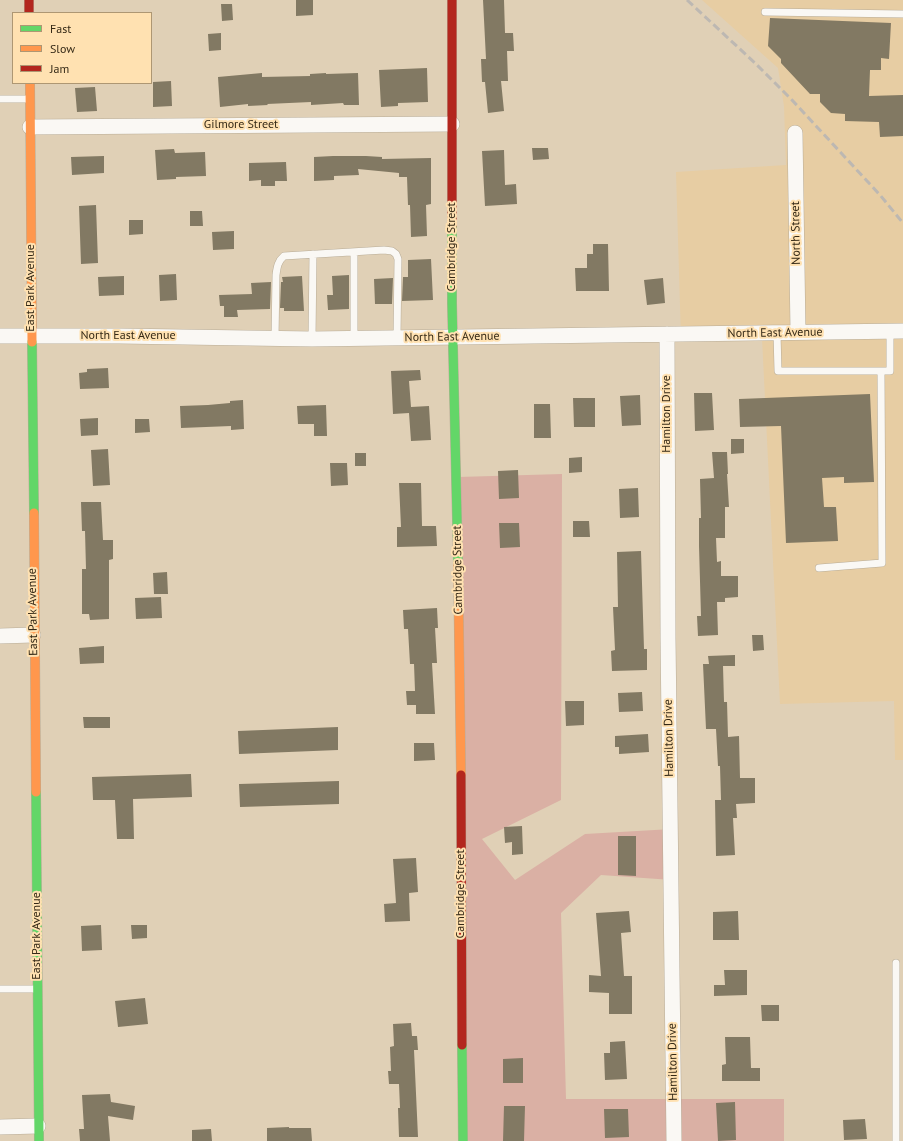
<!DOCTYPE html>
<html>
<head>
<meta charset="utf-8">
<style>
  body { margin:0 }
  #map { position:relative; width:903px; height:1141px; overflow:hidden; background:#e0d0b6; font-family:"PT Sans",sans-serif }
  canvas { display:block }
  .legend { position:absolute; left:12px; top:12px; width:140px; height:72px; box-sizing:border-box; background:#ffe1b1; border:1px solid #ae9773; margin:0; padding:5px 7px; list-style:none; font-size:12px; color:#352916 }
  .legend li { display:flex; align-items:center; gap:8px; height:20px }
  .legend b { width:20px; border:1px solid #ae9773 }
</style>
</head>
<body>
<div id="map">
<canvas width="903" height="1141"></canvas>
<ul class="legend">
<li><b style="height:5px;background:#63d668"></b>Fast</li>
<li><b style="height:5px;background:#ff974d"></b>Slow</li>
<li><b style="height:5px;background:#b3261e"></b>Jam</li>
</ul>
</div>
<script>
const ctx = document.querySelector('canvas').getContext('2d');
ctx.lineJoin = 'round';
function fillPath(path, color) { ctx.fillStyle = color; ctx.fill(path, 'evenodd'); }
function strokePath(path, color, width, dash) { ctx.strokeStyle = color; ctx.lineWidth = width; ctx.lineCap = dash ? 'butt' : 'round'; ctx.setLineDash(dash || []); ctx.stroke(path); }
function label(font, color, halo, rows, align = 'center') {
  ctx.font = font + ' "PT Sans",sans-serif'; ctx.lineWidth = 4; ctx.setLineDash([]); ctx.textBaseline = 'middle'; ctx.strokeStyle = halo; ctx.fillStyle = color; for (const [text, x, y, turn = 0] of rows) {
    ctx.save(); ctx.translate(x, y); ctx.rotate((+turn || 0) * Math.PI / 180); ctx.textAlign = isNaN(turn) ? turn : align; if (halo) ctx.strokeText(text, 0, 0); ctx.fillText(text, 0, 0); ctx.restore();
  }
}
const built = new Path2D(`
  M 702,0 L 903,0 L 903,760 L 895,760 L 894,701 L 780,704 L 762,338 L 681,339 L 676,172 L 786,165 L 784,106 L 778,68 Z`);
const green = new Path2D(`
  M 562,474 L 561,800 L 482,839 L 515,880 L 585,834 L 672,829 L 672,880 L 601,875 L 561,913 L 566,1099 L 784,1099 L 784,1141 L 465,1141 L 458,477 Z`);
const building = new Path2D(`
  M 296,0 L 313,0 L 313,15 L 296,16 Z
  M 483,0 L 504,0 L 505,33 L 513,33 L 514,51 L 507,51 L 508,81 L 501,81 L 504,111 L 488,113 L 485,82 L 482,82 L 481,59 L 486,59 Z
  M 221,4 L 232,4 L 233,20 L 222,21 Z
  M 770,18 L 891,23 L 889,59 L 881,58 L 881,70 L 870,70 L 869,96 L 903,95 L 903,136 L 880,137 L 879,122 L 845,121 L 845,114 L 831,113 L 820,102 L 820,94 L 810,94 L 781,63 L 781,59 L 768,46 Z
  M 221,33 L 221,50 L 209,51 L 208,34 Z
  M 427,68 L 428,102 L 398,103 L 398,106 L 381,107 L 379,70 Z
  M 262,73 L 262,77 L 310,76 L 310,74 L 326,73 L 326,74 L 358,73 L 359,105 L 344,105 L 343,103 L 311,105 L 311,102 L 267,104 L 268,105 L 248,106 L 248,104 L 220,107 L 218,77 Z
  M 171,81 L 172,106 L 153,107 L 153,82 Z
  M 95,87 L 97,111 L 77,112 L 75,88 Z
  M 532,148 L 548,148 L 549,159 L 533,160 Z
  M 174,149 L 175,153 L 205,152 L 206,176 L 176,177 L 176,179 L 157,180 L 155,150 Z
  M 504,150 L 505,185 L 516,184 L 517,204 L 485,206 L 482,151 Z
  M 104,156 L 104,173 L 72,175 L 71,157 Z
  M 333,156 L 366,156 L 382,157 L 382,159 L 431,158 L 431,204 L 426,205 L 427,236 L 411,237 L 410,205 L 408,205 L 407,177 L 399,177 L 399,173 L 358,169 L 359,175 L 334,176 L 334,180 L 314,181 L 314,157 Z
  M 286,162 L 287,181 L 275,181 L 275,186 L 261,186 L 261,180 L 249,181 L 249,163 Z
  M 96,205 L 98,263 L 81,264 L 79,206 Z
  M 190,211 L 202,211 L 203,226 L 190,226 Z
  M 129,220 L 143,220 L 143,234 L 129,235 Z
  M 234,231 L 234,249 L 213,250 L 212,232 Z
  M 593,244 L 608,244 L 609,291 L 576,291 L 575,268 L 587,268 L 587,254 L 593,254 Z
  M 431,259 L 433,300 L 402,301 L 403,277 L 408,277 L 408,260 Z
  M 176,274 L 177,300 L 160,301 L 159,275 Z
  M 349,275 L 349,309 L 328,310 L 327,295 L 333,295 L 332,276 Z
  M 124,276 L 124,295 L 99,296 L 98,277 Z
  M 302,276 L 304,311 L 284,311 L 284,308 L 280,308 L 281,282 L 283,282 L 282,277 Z
  M 393,278 L 392,304 L 375,304 L 374,279 Z
  M 663,278 L 665,303 L 647,305 L 644,280 Z
  M 271,282 L 270,309 L 237,310 L 238,317 L 224,317 L 224,306 L 220,306 L 219,295 L 252,294 L 251,283 Z
  M 108,368 L 109,388 L 80,389 L 79,373 L 87,372 L 87,369 Z
  M 420,370 L 421,380 L 409,381 L 411,407 L 429,406 L 431,440 L 411,441 L 409,413 L 393,414 L 391,371 Z
  M 694,393 L 712,393 L 714,430 L 695,431 Z
  M 870,394 L 874,482 L 844,483 L 844,477 L 822,478 L 824,507 L 836,507 L 838,541 L 786,543 L 781,426 L 740,427 L 739,399 Z
  M 640,395 L 641,425 L 622,426 L 620,396 Z
  M 573,398 L 595,398 L 595,427 L 574,427 Z
  M 243,400 L 244,429 L 231,430 L 231,426 L 181,428 L 180,406 L 208,405 L 230,403 L 230,401 Z
  M 534,404 L 550,404 L 551,438 L 534,438 Z
  M 326,405 L 327,436 L 314,436 L 314,424 L 298,424 L 297,406 Z
  M 98,418 L 98,435 L 81,436 L 80,419 Z
  M 135,419 L 149,419 L 150,432 L 135,433 Z
  M 731,439 L 744,439 L 744,453 L 731,454 Z
  M 108,449 L 110,485 L 93,486 L 91,450 Z
  M 712,452 L 727,452 L 728,474 L 727,474 L 729,507 L 725,507 L 725,538 L 716,538 L 717,562 L 721,561 L 721,576 L 738,576 L 738,597 L 725,598 L 725,602 L 717,602 L 718,635 L 698,636 L 697,616 L 701,616 L 699,546 L 699,518 L 701,518 L 700,479 L 714,478 Z
  M 355,453 L 366,453 L 366,466 L 355,466 Z
  M 582,457 L 582,472 L 569,473 L 569,458 Z
  M 330,463 L 347,463 L 348,485 L 331,486 Z
  M 518,470 L 519,498 L 499,499 L 498,471 Z
  M 399,483 L 421,483 L 422,526 L 436,526 L 437,546 L 397,547 L 397,527 L 401,527 Z
  M 638,488 L 639,517 L 620,518 L 619,489 Z
  M 81,502 L 101,502 L 103,540 L 113,540 L 113,559 L 109,560 L 109,619 L 90,620 L 89,614 L 82,614 L 82,569 L 86,569 L 85,531 L 82,531 Z
  M 573,521 L 589,521 L 590,537 L 573,537 Z
  M 499,523 L 519,523 L 520,547 L 500,548 Z
  M 641,551 L 644,649 L 647,649 L 647,670 L 612,671 L 611,651 L 615,650 L 613,607 L 618,607 L 617,552 Z
  M 167,572 L 168,594 L 154,594 L 153,573 Z
  M 161,597 L 162,618 L 136,619 L 135,598 Z
  M 437,608 L 438,628 L 435,628 L 437,663 L 432,663 L 435,714 L 416,714 L 416,705 L 407,705 L 406,691 L 415,691 L 414,664 L 410,664 L 408,629 L 404,629 L 403,610 Z
  M 752,635 L 763,635 L 764,650 L 753,651 Z
  M 104,646 L 104,663 L 80,664 L 79,648 Z
  M 735,655 L 735,666 L 723,666 L 724,702 L 727,702 L 728,737 L 739,736 L 740,778 L 755,778 L 755,803 L 736,804 L 737,818 L 733,818 L 735,855 L 716,856 L 715,800 L 721,800 L 720,766 L 718,766 L 716,729 L 706,729 L 703,664 L 709,664 L 708,656 Z
  M 642,692 L 643,711 L 619,712 L 618,693 Z
  M 565,701 L 584,701 L 584,725 L 566,726 Z
  M 83,717 L 110,717 L 110,728 L 84,728 Z
  M 338,727 L 338,750 L 239,754 L 238,731 Z
  M 648,734 L 649,752 L 619,754 L 619,747 L 615,747 L 615,736 Z
  M 414,743 L 434,743 L 435,760 L 414,761 Z
  M 191,774 L 192,797 L 133,799 L 134,839 L 117,839 L 115,800 L 93,800 L 92,777 Z
  M 339,781 L 339,804 L 240,807 L 239,784 Z
  M 522,826 L 523,854 L 512,855 L 512,842 L 505,843 L 504,827 Z
  M 618,836 L 636,836 L 636,876 L 618,875 Z
  M 416,858 L 418,892 L 409,893 L 410,921 L 385,922 L 384,904 L 396,903 L 393,859 Z
  M 629,911 L 631,932 L 621,933 L 624,976 L 632,976 L 632,1014 L 609,1014 L 609,993 L 589,992 L 589,975 L 601,976 L 596,913 Z
  M 738,911 L 739,940 L 713,940 L 713,912 Z
  M 101,925 L 102,950 L 82,951 L 81,926 Z
  M 131,925 L 147,925 L 147,938 L 132,939 Z
  M 724,970 L 747,970 L 747,995 L 714,996 L 714,985 L 725,985 Z
  M 145,998 L 148,1024 L 118,1027 L 115,1001 Z
  M 761,1005 L 779,1005 L 779,1021 L 762,1021 Z
  M 411,1023 L 412,1036 L 417,1036 L 418,1050 L 414,1050 L 418,1137 L 399,1137 L 398,1108 L 400,1108 L 399,1084 L 389,1084 L 388,1071 L 391,1071 L 390,1047 L 394,1046 L 393,1024 Z
  M 725,1037 L 750,1037 L 751,1068 L 760,1068 L 760,1081 L 722,1081 L 722,1065 L 726,1064 Z
  M 625,1041 L 627,1079 L 605,1080 L 604,1053 L 610,1053 L 610,1042 Z
  M 523,1058 L 523,1083 L 503,1083 L 503,1059 Z
  M 110,1094 L 111,1102 L 135,1106 L 133,1120 L 108,1116 L 110,1141 L 80,1141 L 79,1129 L 84,1129 L 82,1095 Z
  M 735,1102 L 736,1140 L 718,1141 L 716,1103 Z
  M 504,1106 L 525,1106 L 524,1141 L 503,1141 Z
  M 604,1109 L 628,1109 L 629,1137 L 605,1138 Z
  M 865,1119 L 867,1139 L 844,1140 L 843,1120 Z
  M 289,1127 L 289,1128 L 311,1128 L 312,1141 L 267,1141 L 267,1128 Z
  M 211,1129 L 212,1141 L 192,1141 L 192,1130 Z`);
const lane = new Path2D(`
  M 765,12 L 903,14
  M 0,99 L 27,99
  M 354,252 L 354,338
  M 777,333 L 778,371 L 890,371 L 890,331
  M 275,339 L 276,275 C 277,267 278,261 284,256 L 384,250 L 392,251 L 396,254 L 398,259 L 397,338
  M 312,339 L 313,254
  M 819,568 L 882,563 L 881,371
  M 896,963 L 896,1141
  M 0,989 L 35,989`);
const street = new Path2D(`
  M 30,127 L 452,124
  M 795,133 L 798,332
  M 667,334 L 668,637 L 674,1141
  M 0,336 L 119,336 L 312,339 L 903,331
  M 0,636 L 33,635
  M 0,1127 L 38,1126`);
const fast = new Path2D(`
  M 452,226 L 452,303 L 458,563
  M 32,342 L 34,513
  M 36,792 L 39,1141
  M 462,1045 L 463,1141`);
const slow = new Path2D(`
  M 30,83 L 32,342
  M 34,513 L 36,792
  M 458,563 L 461,775`);
const jam = new Path2D(`
  M 29,0 L 29,13
  M 452,0 L 452,226
  M 461,775 L 462,1045`);
const rail = new Path2D(`
  M 687,0 L 755,63 L 792,100 L 880,195 L 903,223`);
const streetNames = [
  ["Gilmore Street",241,125],
  ["North Street",796,233,-91],
  ["Cambridge Street",452,247,-90],
  ["East Park Avenue",31,288,-90],
  ["North East Avenue",775,333,-1],
  ["North East Avenue",128,336],
  ["North East Avenue",452,337,-1],
  ["Hamilton Drive",667,414,-90],
  ["Cambridge Street",458,570,-91],
  ["East Park Avenue",33,612,-91],
  ["Hamilton Drive",669,738,-91],
  ["Cambridge Street",461,894,-90],
  ["East Park Avenue",37,936,-90],
  ["Hamilton Drive",673,1062,-91]
];
fillPath(built, '#e7cda3');
fillPath(green, '#dab0a4');
fillPath(building, '#827963');
strokePath(lane, '#b8ac97', 8);
strokePath(street, '#b8ac97', 16);
strokePath(fast, '#b8ac97', 10);
strokePath(slow, '#b8ac97', 10);
strokePath(jam, '#b8ac97', 10);
strokePath(lane, '#faf8f4', 7);
strokePath(street, '#faf8f4', 15);
strokePath(fast, '#63d668', 9);
strokePath(slow, '#ff974d', 9);
strokePath(jam, '#b3261e', 9);
strokePath(rail, '#bdb8b2', 3, [8, 4]);
label('12px', '#352916', '#ffe1b1', streetNames);
</script>
</body>
</html>
